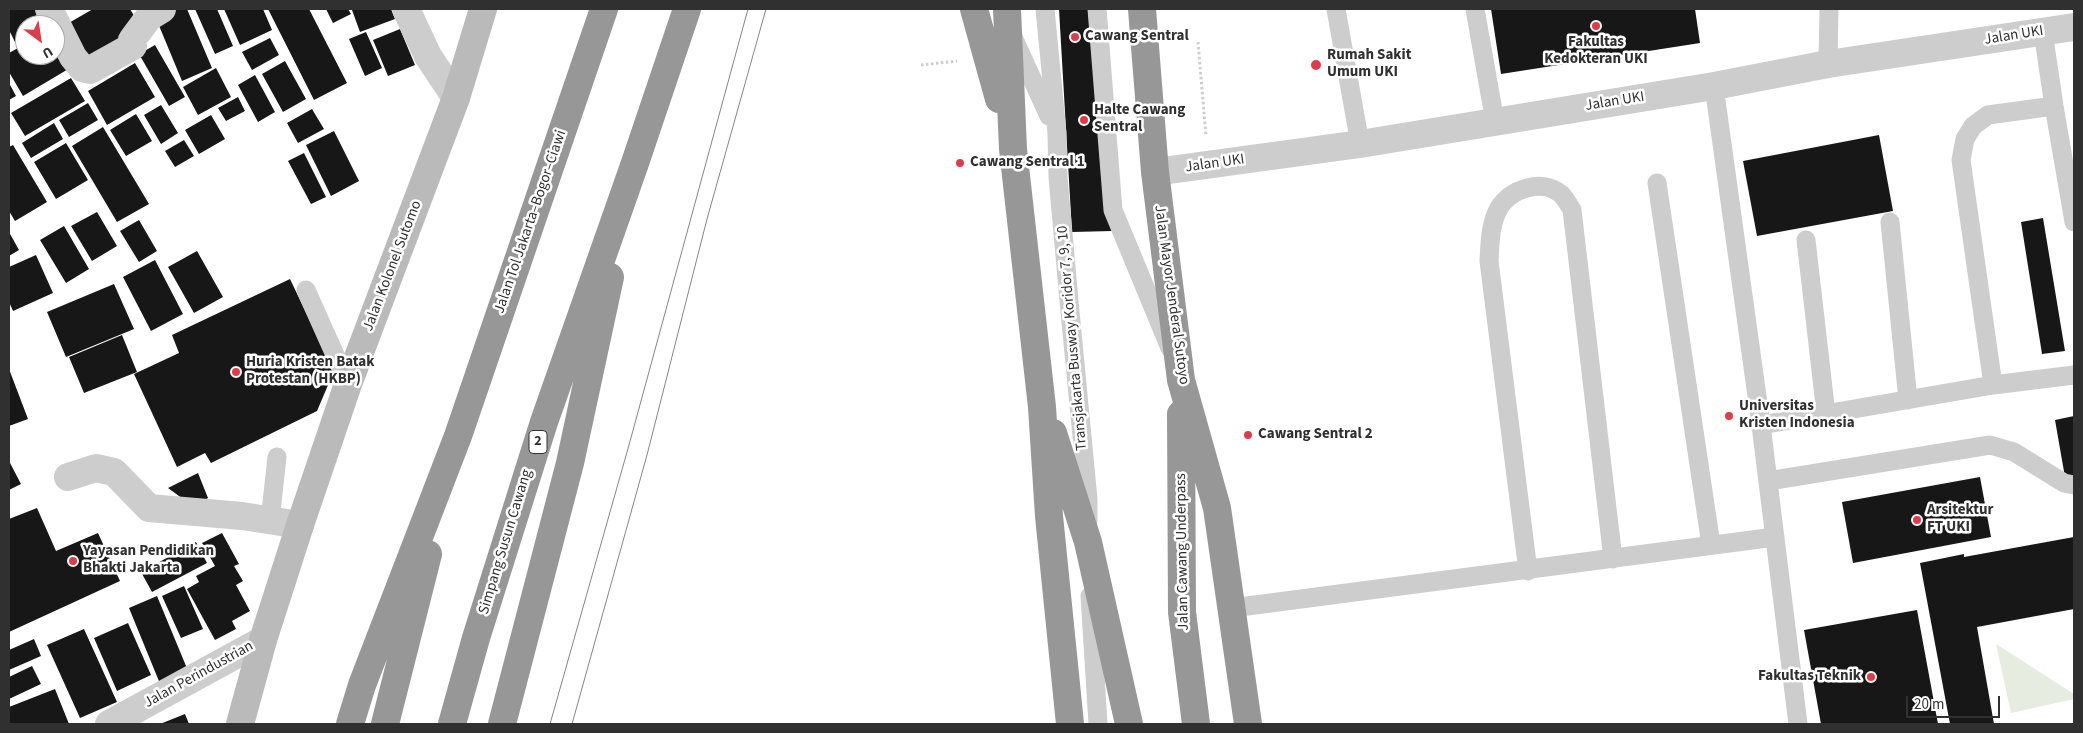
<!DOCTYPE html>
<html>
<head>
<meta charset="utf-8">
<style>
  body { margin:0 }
  #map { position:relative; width:2083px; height:733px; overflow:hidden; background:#fff; font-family:"Source Sans 3",sans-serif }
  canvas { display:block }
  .frame { position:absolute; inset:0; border:10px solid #303030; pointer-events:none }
  .north { position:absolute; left:15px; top:15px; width:50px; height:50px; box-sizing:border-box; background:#fff; border:1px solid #acacac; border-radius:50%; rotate:149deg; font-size:14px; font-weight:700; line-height:20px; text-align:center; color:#303030 }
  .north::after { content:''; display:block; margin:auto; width:18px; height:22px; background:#db3e4a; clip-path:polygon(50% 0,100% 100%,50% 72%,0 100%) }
  .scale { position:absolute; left:1906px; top:696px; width:94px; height:22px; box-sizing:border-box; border:2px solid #303030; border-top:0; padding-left:6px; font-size:15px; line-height:18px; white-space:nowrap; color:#303030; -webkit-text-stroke:4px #fff; paint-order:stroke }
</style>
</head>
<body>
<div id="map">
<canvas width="2083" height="733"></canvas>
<div class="frame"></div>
<div class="north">U</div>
<div class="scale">20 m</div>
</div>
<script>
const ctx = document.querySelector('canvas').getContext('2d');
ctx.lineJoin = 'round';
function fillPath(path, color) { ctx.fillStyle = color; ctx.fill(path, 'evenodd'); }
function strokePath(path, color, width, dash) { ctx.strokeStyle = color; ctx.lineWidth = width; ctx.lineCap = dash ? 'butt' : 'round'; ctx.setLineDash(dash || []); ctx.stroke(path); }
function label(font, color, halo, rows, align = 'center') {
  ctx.font = font + ' "Source Sans 3",sans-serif'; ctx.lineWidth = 5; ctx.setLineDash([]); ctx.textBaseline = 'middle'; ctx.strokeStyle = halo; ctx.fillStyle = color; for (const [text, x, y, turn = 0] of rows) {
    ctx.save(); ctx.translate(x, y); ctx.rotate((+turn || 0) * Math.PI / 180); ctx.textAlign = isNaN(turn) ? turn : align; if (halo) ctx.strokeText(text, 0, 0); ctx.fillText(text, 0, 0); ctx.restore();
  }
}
const green = new Path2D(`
  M 1996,644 L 2074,694 L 2074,699 L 2011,713 Z`);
const building = new Path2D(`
  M 9,9 L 35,9 L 44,24 L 25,25 L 25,36 L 15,42 L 9,30 Z
  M 93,9 L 130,9 L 141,27 L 80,62 L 60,28 Z
  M 172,9 L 187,9 L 212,68 L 182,81 L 155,16 Z
  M 195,9 L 217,9 L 233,46 L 215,54 Z
  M 224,9 L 263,9 L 272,30 L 240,45 Z
  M 268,9 L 309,9 L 347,83 L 314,100 Z
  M 326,9 L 348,9 L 351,14 L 333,23 Z
  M 354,9 L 391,9 L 395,19 L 360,32 L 352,10 Z
  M 1059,9 L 1093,9 L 1112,231 L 1072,232 Z
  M 1491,9 L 1695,9 L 1700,43 L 1501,74 Z
  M 400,29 L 415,65 L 388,76 L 373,40 Z
  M 366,32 L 382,68 L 365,76 L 349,39 Z
  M 270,38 L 279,55 L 252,70 L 242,52 Z
  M 55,43 L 70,68 L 23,96 L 9,72 L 9,53 L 25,44 L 25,55 L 55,55 Z
  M 155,45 L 185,97 L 169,106 L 139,54 Z
  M 285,61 L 306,99 L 283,112 L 262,74 Z
  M 135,63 L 155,97 L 107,125 L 88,91 Z
  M 216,68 L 231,97 L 198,115 L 183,87 Z
  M 255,75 L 275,112 L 258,122 L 238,85 Z
  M 71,78 L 85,101 L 25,136 L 11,113 Z
  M 9,83 L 16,96 L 9,100 Z
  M 238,97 L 245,111 L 226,121 L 218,108 Z
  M 88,103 L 98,120 L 69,137 L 59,120 Z
  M 161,105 L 178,133 L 161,144 L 144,115 Z
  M 312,109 L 324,129 L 298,143 L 287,123 Z
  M 136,114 L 152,141 L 126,156 L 110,130 Z
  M 211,115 L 225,139 L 199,154 L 185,130 Z
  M 54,123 L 63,139 L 31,158 L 22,143 Z
  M 103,127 L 149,204 L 117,222 L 72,146 Z
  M 334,131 L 359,181 L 331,196 L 306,145 Z
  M 1879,135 L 1893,211 L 1757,236 L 1743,161 Z
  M 184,140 L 194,156 L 175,167 L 165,151 Z
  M 66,143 L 88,180 L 56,199 L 34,162 Z
  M 13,145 L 47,202 L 15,221 L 9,211 L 9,147 Z
  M 304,153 L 326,197 L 311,204 L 288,161 Z
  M 97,212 L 117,246 L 92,261 L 71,226 Z
  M 2043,218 L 2065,351 L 2042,354 L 2021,222 Z
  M 139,220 L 157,251 L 139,262 L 120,231 Z
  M 64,226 L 89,269 L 66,283 L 40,240 Z
  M 9,232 L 19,250 L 9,256 Z
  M 197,251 L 223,297 L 194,313 L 168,267 Z
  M 36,255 L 53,293 L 13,311 L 9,302 L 9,267 Z
  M 155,260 L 183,314 L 151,331 L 123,277 Z
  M 290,279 L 334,371 L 317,411 L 211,463 L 205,453 L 177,467 L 134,374 L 179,353 L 172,335 Z
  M 114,284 L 134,329 L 66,357 L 47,312 Z
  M 122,335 L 137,372 L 84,393 L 69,357 Z
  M 9,369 L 28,419 L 9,426 Z
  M 2074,416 L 2074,482 L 2066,483 L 2055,420 Z
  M 9,461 L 21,484 L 9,490 Z
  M 198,473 L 208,498 L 194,507 L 168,488 Z
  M 1980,477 L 1991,537 L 1853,563 L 1842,502 Z
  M 37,508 L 56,551 L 98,533 L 120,581 L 9,632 L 9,519 Z
  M 222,533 L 239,564 L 234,566 L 243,581 L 236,585 L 250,611 L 232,621 L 236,629 L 215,640 L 187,589 L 199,582 L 196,576 L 215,566 L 202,543 Z
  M 2074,537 L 2074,609 L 1977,627 L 1994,724 L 1950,724 L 1920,563 L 1964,554 L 1964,557 Z
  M 196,542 L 207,563 L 152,592 L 141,572 Z
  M 184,586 L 203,629 L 181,638 L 162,596 Z
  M 157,596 L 191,678 L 163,691 L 129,608 Z
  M 1917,610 L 1938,724 L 1821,724 L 1804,630 Z
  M 128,623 L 151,675 L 117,691 L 94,638 Z
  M 84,629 L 117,702 L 80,718 L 47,645 Z
  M 34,639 L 41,656 L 9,670 L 9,650 Z
  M 32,666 L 41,684 L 9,699 L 9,677 Z
  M 55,689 L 69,724 L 9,724 L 9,707 Z
  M 185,714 L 189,724 L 160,724 Z`);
const path = new Path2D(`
  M 1198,42 L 1206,136
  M 921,65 L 957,61`);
const lane = new Path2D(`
  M 1045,9 L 1057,133 L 1058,177 L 1069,301 L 1088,499 L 1088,521
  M 1097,9 L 1113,210 L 1170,348
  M 1336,9 L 1360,144
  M 1475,9 L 1495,122
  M 2043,32 L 2054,106 L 2074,222
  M 1013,37 L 1049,116
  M 1828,64 L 1829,9
  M 1714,86 L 1761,425
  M 1657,183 L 1711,545
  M 1890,222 L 1908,400
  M 1806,240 L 1826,414
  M 306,290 L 348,384
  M 1993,385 L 1961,160 L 1965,139 L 1973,126 L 1988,115 L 2054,106
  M 1768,481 L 1990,445 L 2014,452 L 2064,483 L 2074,485
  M 270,521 L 277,457
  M 1528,571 L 1489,261 C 1490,243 1490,224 1499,208 C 1511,189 1542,178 1561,194 C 1565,198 1569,205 1572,210 L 1613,559
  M 1090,596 L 1098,724
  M 1232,608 L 1775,537
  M 1798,724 L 1761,425 L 1993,385 L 2074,375`);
const street = new Path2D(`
  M 49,9 L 73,57 L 82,68 L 90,70 L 133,46 L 132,40 L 149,17 L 162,9
  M 406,9 L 428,56 L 456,98
  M 1155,172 L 1360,144 L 1714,86 L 1828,64 L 2074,27
  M 68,477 L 96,468 L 114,472 L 149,508 L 242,516 L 300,525
  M 109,724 L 263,640`);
const secondary = new Path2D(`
  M 240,724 L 263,640 L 300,525 L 348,384 L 456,98 L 483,9`);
const highway = new Path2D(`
  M 974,9 L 999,99
  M 1007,9 L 1013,149 L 1042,407 L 1049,516 L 1070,724
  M 1142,9 L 1155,172 L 1181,380 L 1217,508 L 1248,724
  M 1181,414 L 1182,612 L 1196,724
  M 1053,433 L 1088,542 L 1129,724
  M 350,724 L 362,685 L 458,436 L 604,9
  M 385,724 L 428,554
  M 452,724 L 476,638 L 544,422 L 635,163 L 687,9
  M 502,724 L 570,463 L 610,277`);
const tram = new Path2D(`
  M 550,724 L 629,445 L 748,9
  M 572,724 L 647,455 L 707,219 L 766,9`);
const markers = [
  [1596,26,5,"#db3e4a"],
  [1075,37,5,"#db3e4a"],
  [1316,65,6,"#db3e4a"],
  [1084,120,5,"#db3e4a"],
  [960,163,5,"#db3e4a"],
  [236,372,5,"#db3e4a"],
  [1729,416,5,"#db3e4a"],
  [1248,435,5,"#db3e4a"],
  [1917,520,5,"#db3e4a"],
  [73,561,5,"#db3e4a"],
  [1871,677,5,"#db3e4a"]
];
const shields = [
  [538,442,18]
];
const shieldNames = [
  ["2",538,442]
];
const streetNames = [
  ["Jalan UKI",2014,36,-9],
  ["Jalan UKI",1615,102,-9],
  ["Jalan UKI",1215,164,-8],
  ["Jalan Tol Jakarta–Bogor–Ciawi",531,222,-71],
  ["Jalan Kolonel Sutomo",393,266,-69],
  ["Jalan Mayor Jenderal Sutoyo",1171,295,82],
  ["Transjakarta Busway Koridor 7, 9, 10",1073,338,-95],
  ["Simpang Susun Cawang",506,542,-73],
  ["Jalan Cawang Underpass",1183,552,-91],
  ["Jalan Perindustrian",199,675,-29]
];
const poiNames = [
  ["Cawang Sentral",1085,37],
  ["Fakultas",1596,43,"center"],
  ["Kedokteran UKI",1596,60,"center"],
  ["Rumah Sakit",1327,56],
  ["Umum UKI",1327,73],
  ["Halte Cawang",1094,111],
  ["Sentral",1094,128],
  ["Cawang Sentral 1",970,163],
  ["Huria Kristen Batak",246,363],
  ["Protestan (HKBP)",246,380],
  ["Universitas",1739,407],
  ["Kristen Indonesia",1739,424],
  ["Cawang Sentral 2",1258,435],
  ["Arsitektur",1927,511],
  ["FT UKI",1927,528],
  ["Yayasan Pendidikan",83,552],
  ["Bhakti Jakarta",83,569],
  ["Fakultas Teknik",1861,677,"right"]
];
fillPath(green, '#e6ecdf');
fillPath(building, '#171717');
strokePath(path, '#cdcdcd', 3, [2.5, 2.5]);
strokePath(lane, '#cdcdcd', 19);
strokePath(street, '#cdcdcd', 28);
strokePath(secondary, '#bababa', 28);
strokePath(highway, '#979797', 28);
strokePath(tram, '#858585', 1);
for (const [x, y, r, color] of markers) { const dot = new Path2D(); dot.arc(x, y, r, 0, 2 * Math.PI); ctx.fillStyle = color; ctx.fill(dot); strokePath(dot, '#fff', 2); }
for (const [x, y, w] of shields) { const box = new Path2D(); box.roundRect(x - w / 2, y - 11.5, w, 23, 4); ctx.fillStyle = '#fff'; ctx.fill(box); strokePath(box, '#303030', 1); }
label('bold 14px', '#303030', null, shieldNames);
label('15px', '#303030', '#fff', streetNames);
label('bold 15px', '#303030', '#fff', poiNames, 'left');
</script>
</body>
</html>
